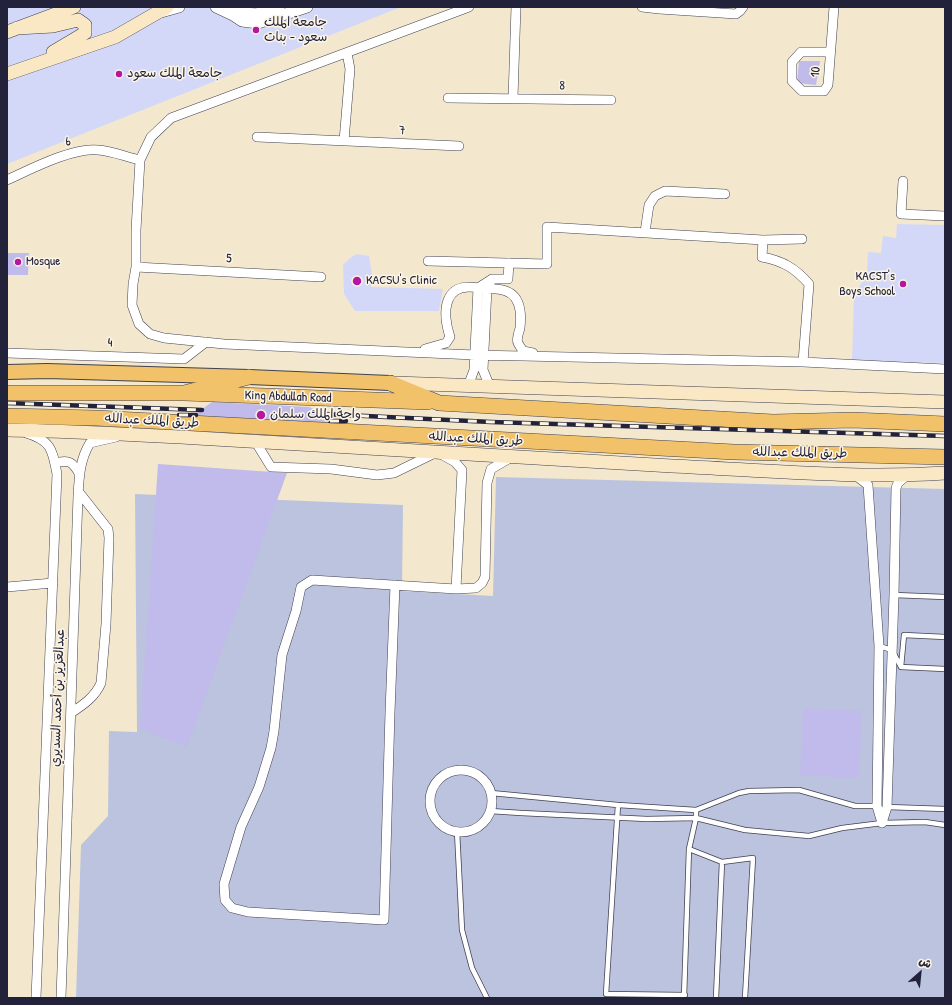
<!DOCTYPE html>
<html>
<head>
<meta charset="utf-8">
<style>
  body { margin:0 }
  #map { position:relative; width:952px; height:1005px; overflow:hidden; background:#f3e8cd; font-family:"Patrick Hand","Playpen Sans Arabic",sans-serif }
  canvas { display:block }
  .frame { position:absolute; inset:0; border:8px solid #22223b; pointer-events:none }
  .north { position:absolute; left:900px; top:953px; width:40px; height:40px; -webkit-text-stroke:3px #fcf5e5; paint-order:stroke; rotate:27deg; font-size:11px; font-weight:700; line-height:16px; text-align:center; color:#22223b }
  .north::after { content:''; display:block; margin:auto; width:14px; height:18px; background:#22223b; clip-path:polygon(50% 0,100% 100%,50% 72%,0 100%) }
</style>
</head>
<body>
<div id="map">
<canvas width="952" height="1005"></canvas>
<div class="frame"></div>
<div class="north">ش</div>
</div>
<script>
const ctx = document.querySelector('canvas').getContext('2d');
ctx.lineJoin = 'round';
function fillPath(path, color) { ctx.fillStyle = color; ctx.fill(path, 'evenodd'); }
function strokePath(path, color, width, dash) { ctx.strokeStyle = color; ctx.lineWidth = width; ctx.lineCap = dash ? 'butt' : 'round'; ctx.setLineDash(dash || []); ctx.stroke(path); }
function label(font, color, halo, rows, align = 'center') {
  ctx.font = font + ' "Patrick Hand","Playpen Sans Arabic",sans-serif'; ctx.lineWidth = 3; ctx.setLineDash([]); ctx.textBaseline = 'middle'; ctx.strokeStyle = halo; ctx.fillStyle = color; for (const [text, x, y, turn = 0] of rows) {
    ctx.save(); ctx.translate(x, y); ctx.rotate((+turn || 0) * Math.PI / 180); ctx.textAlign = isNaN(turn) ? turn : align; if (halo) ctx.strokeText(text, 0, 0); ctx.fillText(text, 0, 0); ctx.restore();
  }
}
const built = new Path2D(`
  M 7,7 L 401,7 L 7,164 Z
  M 897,224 L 945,225 L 945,363 L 852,361 L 854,295 L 867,274 L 868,252 L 881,253 L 883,236 L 896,238 Z
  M 357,254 L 369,256 L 372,274 L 371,287 L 443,289 L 439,311 L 355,311 L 344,294 L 343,265 L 350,258 Z`);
const industrial = new Path2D(`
  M 496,477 L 945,489 L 945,998 L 76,998 L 81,845 L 108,816 L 109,731 L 137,732 L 135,494 L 403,505 L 402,591 L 493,596 Z`);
const building = new Path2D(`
  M 799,61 L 820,61 L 816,85 L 797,83 Z
  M 7,253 L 29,253 L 28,275 L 7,275 Z
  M 212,402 L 309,407 L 321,412 L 329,419 L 330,423 L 195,417 L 198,412 Z
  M 158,464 L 287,473 L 187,747 L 140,729 Z
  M 803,708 L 862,711 L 859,778 L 800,775 Z`);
const service = new Path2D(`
  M 894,595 L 945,597
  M 879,646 L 892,650 L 901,667 L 945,669
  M 901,667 L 904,635 L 945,637
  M 491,793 L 618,805 L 696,810 L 739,793 L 749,791 L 799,790 L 855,806 L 877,806
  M 618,805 L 606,994 L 685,995
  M 887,807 L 945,809
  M 490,811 L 521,813 L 647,819 L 696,818 L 745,830 L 809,836 L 842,828 L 882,823 L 925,822 L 945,825
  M 457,831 L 462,930 L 472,968 L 487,998
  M 689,849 L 722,862 L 753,858 L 745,998
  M 684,997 L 689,849 L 696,818 L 696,810
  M 716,998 L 722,862`);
const minor = new Path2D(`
  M 469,7 L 171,118 L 151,137 L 140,160 L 136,230 L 136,267 L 133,284 L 132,305 L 139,324 L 150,334 L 164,338 L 224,344 L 475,355 L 803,362 L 945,369
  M 642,7 L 659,9 L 659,7
  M 659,9 L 736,14 L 740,11 L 743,7
  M 830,52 L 801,52 L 792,62 L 792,81 L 802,91 L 824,91 L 828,85 L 834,7
  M 448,98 L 611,100
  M 513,98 L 516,7
  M 257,137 L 459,146
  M 344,141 L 350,69 L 347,53
  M 7,180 C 29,170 73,147 98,150 C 112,151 126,157 140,160
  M 903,181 L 901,214 L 945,216
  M 645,232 L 649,205 L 655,196 L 665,191 L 725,194
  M 802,239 L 763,240 L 762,257 C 783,261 795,268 809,284 L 803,362
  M 428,261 L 547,264 L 547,227 L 763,240
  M 136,267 L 321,277
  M 492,279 L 508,279 L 509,263
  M 487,289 C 515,287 523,301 520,328 C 519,332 516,339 518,343 C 519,345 521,348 523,351 L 533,353
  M 425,349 L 446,343 L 450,337 C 442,312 443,281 478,288 L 492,279 L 487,289 L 483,370 L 490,387
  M 7,353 L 184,359 L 206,342
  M 468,386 L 474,370 L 478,288
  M 26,433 C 52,441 52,449 57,474 L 36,998
  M 255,441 L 271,467 L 331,469 L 377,475 L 394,473 L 437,452 L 455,462 L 462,470 L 456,589
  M 55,463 C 69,459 73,462 80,475
  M 854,474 L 868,485 L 879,646 L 877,806 L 882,823
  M 395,585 L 390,712 L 384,920 L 248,912 L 232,908 L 225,900 L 224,884 L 241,827 L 259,787 L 271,748 L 274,731 L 282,655 L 296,611 L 301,587 L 312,580 L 456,589 L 476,588 L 482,583 L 485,577 L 487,483 L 491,469 L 510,458
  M 7,587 L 53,583
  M 71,713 C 83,705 95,697 101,683 L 106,624 L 109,538 L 108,529 L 78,491
  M430 801a31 31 0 1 1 62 0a31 31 0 1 1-62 0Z
  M 882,823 L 887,807 L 894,595 L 896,488 L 898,483 L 906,476
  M 61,998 L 78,496 C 79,477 80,459 90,443 L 116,437`);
const tertiary = new Path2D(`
  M 216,7 L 233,15 L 242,21 L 258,23 L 307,7
  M 235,7 C 252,18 261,14 279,7
  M 161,12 L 179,7`);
const secondary = new Path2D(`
  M 17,28 L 53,26 L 78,20 L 85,25 L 85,33 L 53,52
  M 7,32 L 74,7
  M 7,74 L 115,37 L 167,7
  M 395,383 L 945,402
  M 7,430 C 76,431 145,435 214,439 C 367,447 519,458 672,466 C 762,470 854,479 945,473`);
const primary = new Path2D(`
  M 7,372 L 47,371 L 249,377 L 390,383`);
const trunk = new Path2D(`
  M 390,383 L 439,403 L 773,422 L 853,420 L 945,424
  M 7,393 L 184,393 L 249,377
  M 184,393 L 428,402
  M 7,416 L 96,418 L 734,452 L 945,457`);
const rail = new Path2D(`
  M 7,403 L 202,410
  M 324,414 L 491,422 L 945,436
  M 179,415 L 196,415
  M 330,421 L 346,421`);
const markers = [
  [256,30,4,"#b5179e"],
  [119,74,4,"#b5179e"],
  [18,262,4,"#b5179e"],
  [357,281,5,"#b5179e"],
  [903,284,4,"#b5179e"],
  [261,415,5,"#b5179e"]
];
const poiNames = [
  ["جامعة الملك",264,23],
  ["سعود - بنات",264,38],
  ["جامعة الملك سعود",127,74],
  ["Mosque",26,262],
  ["KACST's",895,277,"right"],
  ["Boys School",895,292,"right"],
  ["KACSU's Clinic",366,281],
  ["واحة الملك سلمان",270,415]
];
const streetNames = [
  ["10",816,72,-86],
  ["8",562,86,1],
  ["7",402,131,2],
  ["6",68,142,-17],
  ["5",229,259,3],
  ["4",110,343,2],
  ["King Abdullah Road",288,397,2],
  ["طريق الملك عبدالله",152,421,3],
  ["طريق الملك عبدالله",476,439,3],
  ["طريق الملك عبدالله",800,453,1],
  ["عبدالعزيز بن أحمد السديري",58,698,-88]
];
fillPath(built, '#d3d8f9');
fillPath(industrial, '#bcc3de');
fillPath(building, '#c1bbeb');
strokePath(service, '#414051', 6);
strokePath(minor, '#414051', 10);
strokePath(tertiary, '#414051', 12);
strokePath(secondary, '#414051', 14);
strokePath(primary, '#414051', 16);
strokePath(trunk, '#414051', 16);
strokePath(service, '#fff', 4.5);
strokePath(minor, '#fff', 9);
strokePath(tertiary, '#fff', 11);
strokePath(secondary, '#fae7c3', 13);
strokePath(primary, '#f2c26a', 14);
strokePath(trunk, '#f2c26a', 15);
strokePath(rail, '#22223b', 4.5);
strokePath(rail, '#fcf5e5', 3, [9]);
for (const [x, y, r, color] of markers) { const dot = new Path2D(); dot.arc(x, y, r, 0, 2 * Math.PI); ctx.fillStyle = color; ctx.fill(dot); strokePath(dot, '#fcf5e5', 1.5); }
label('13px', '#22223b', '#fcf5e5', poiNames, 'left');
label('13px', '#22223b', '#fcf5e5', streetNames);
</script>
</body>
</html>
